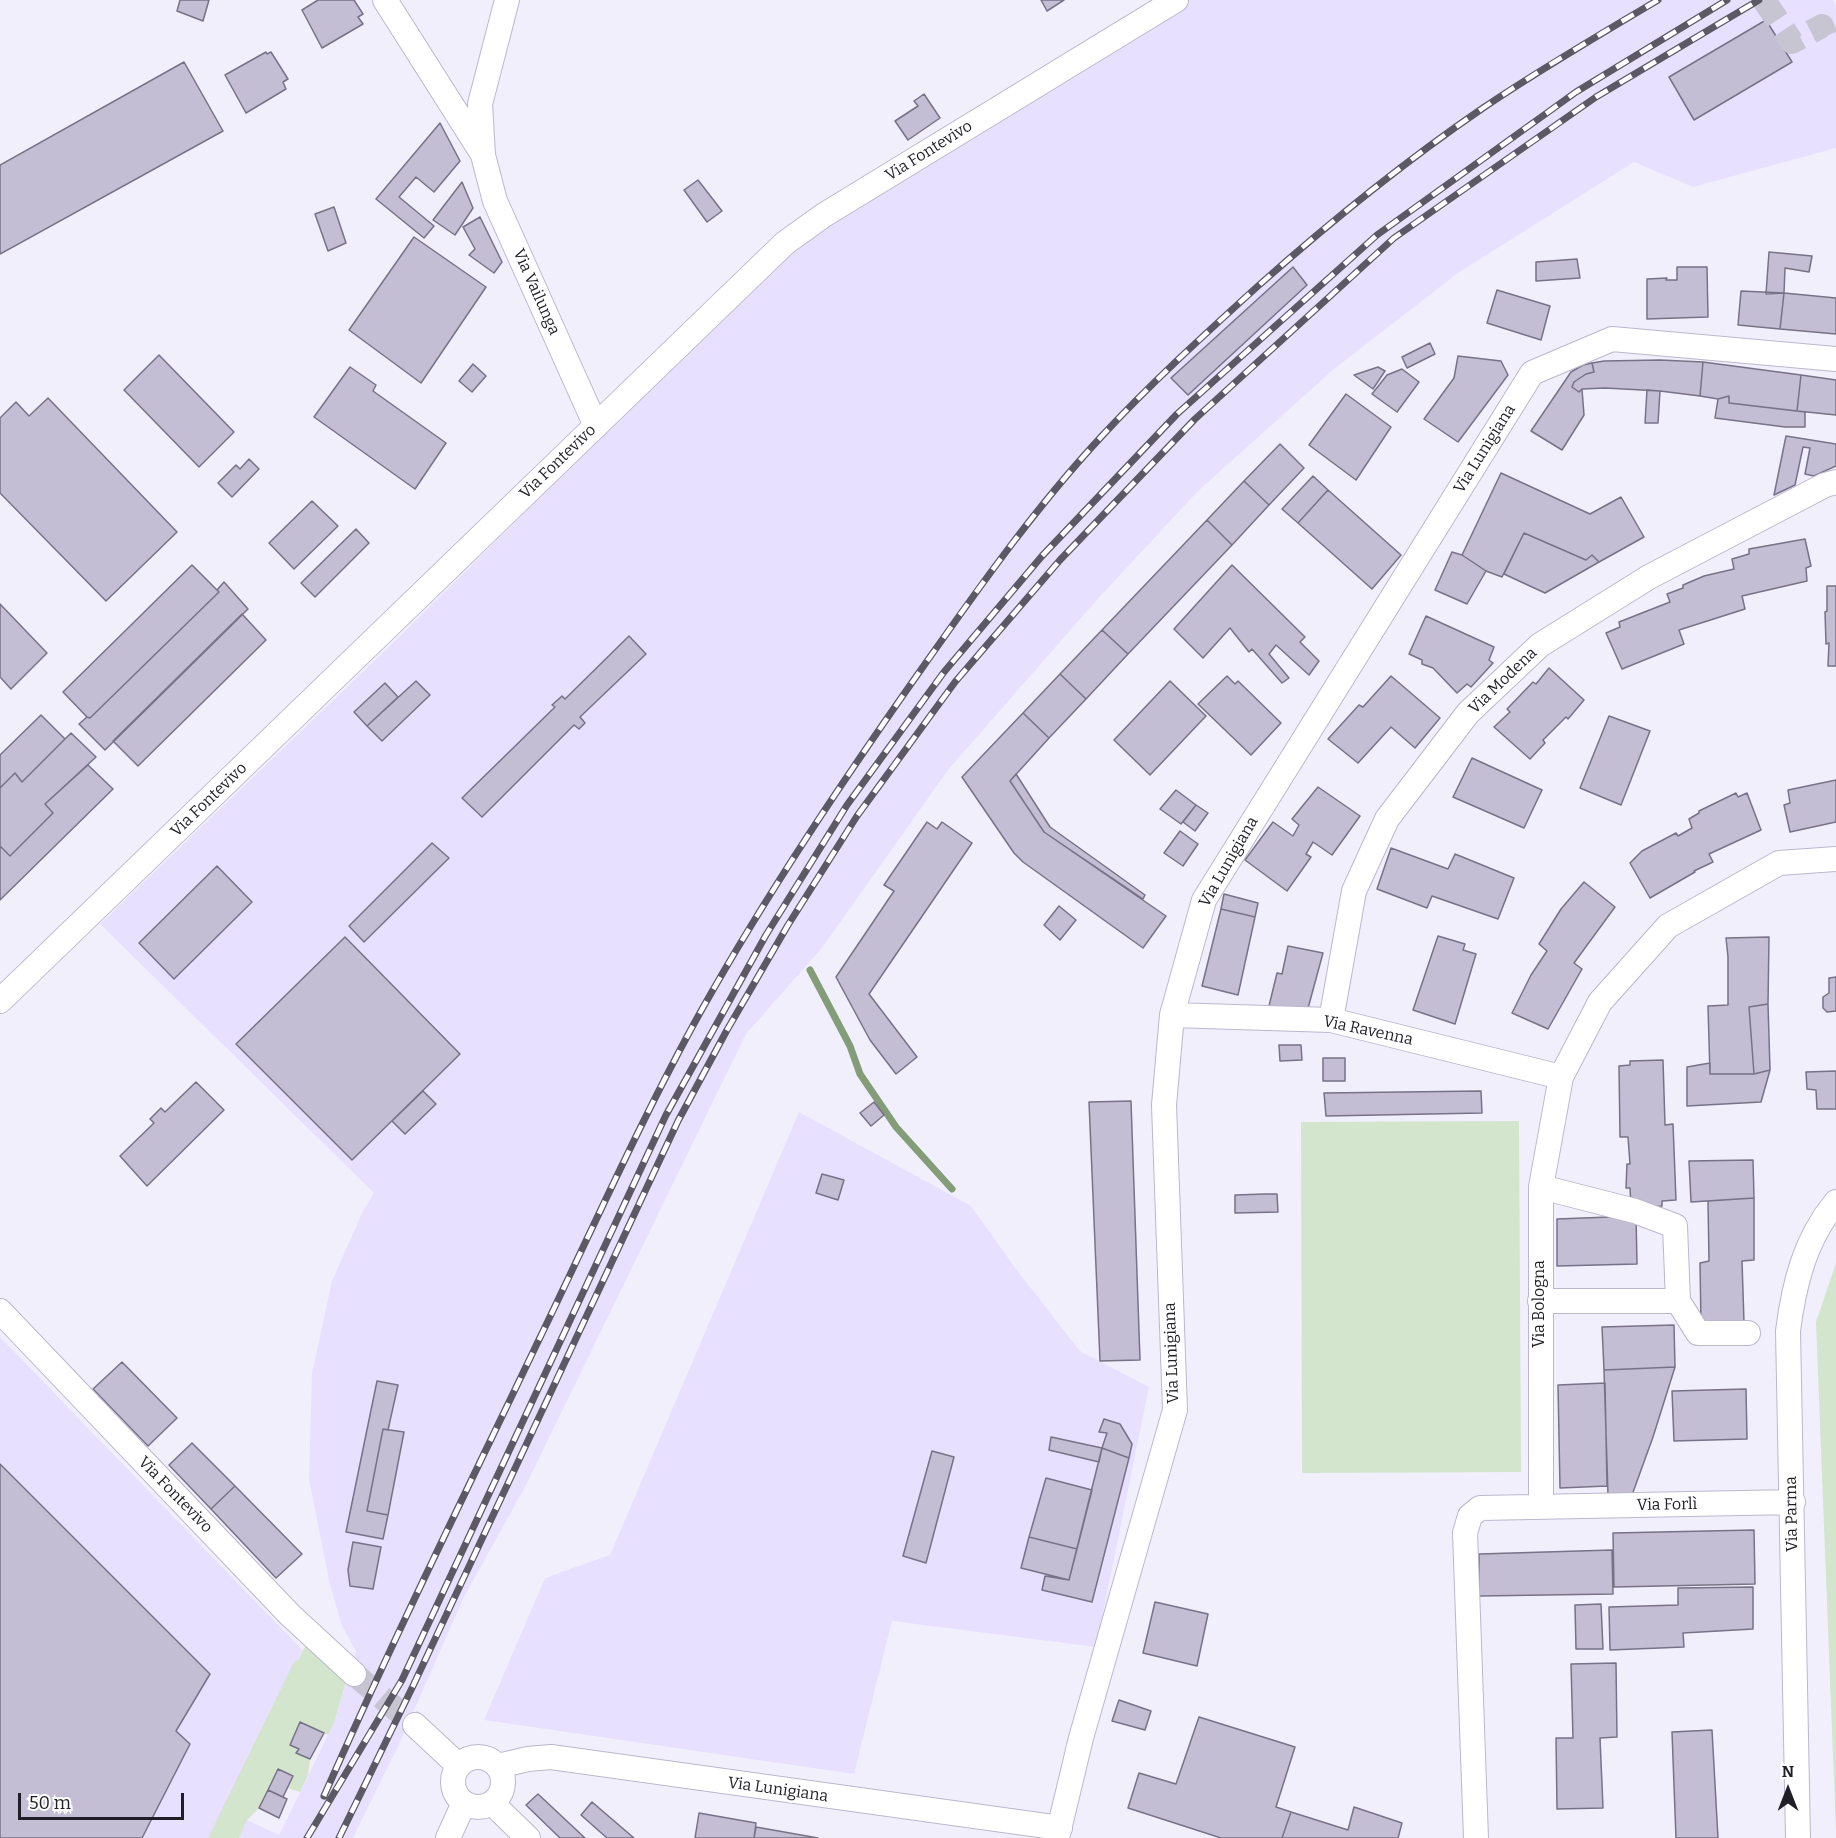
<!DOCTYPE html>
<html>
<head>
<meta charset="utf-8">
<style>
  body { margin:0 }
  #map { position:relative; width:1836px; height:1838px; overflow:hidden; background:#f2effd; font-family:Bitter,serif }
  canvas { display:block }
  .north { position:absolute; left:1758px; top:1760px; width:60px; height:60px; -webkit-text-stroke:4px #fff; paint-order:stroke; rotate:0deg; font-size:16px; font-weight:700; line-height:24px; text-align:center; color:#201e26 }
  .north::after { content:''; display:block; margin:auto; width:21px; height:27px; background:#201e26; clip-path:polygon(50% 0,100% 100%,50% 72%,0 100%) }
  .scale { position:absolute; left:18px; top:1793px; width:166px; height:27px; box-sizing:border-box; border:3px solid #201e26; border-top:0; padding-left:8px; font-size:18px; line-height:21px; white-space:nowrap; color:#201e26; -webkit-text-stroke:4px #fff; paint-order:stroke }
</style>
</head>
<body>
<div id="map">
<canvas width="1836" height="1838"></canvas>
<div class="north">N</div>
<div class="scale">50 m</div>
</div>
<script>
const ctx = document.querySelector('canvas').getContext('2d');
ctx.lineJoin = 'round';
function fillPath(path, color) { ctx.fillStyle = color; ctx.fill(path, 'evenodd'); }
function strokePath(path, color, width, dash) { ctx.strokeStyle = color; ctx.lineWidth = width; ctx.lineCap = dash ? 'butt' : 'round'; ctx.setLineDash(dash || []); ctx.stroke(path); }
function label(font, color, halo, rows, align = 'center') {
  ctx.font = font + ' Bitter,serif'; ctx.lineWidth = 5; ctx.setLineDash([]); ctx.textBaseline = 'middle'; ctx.strokeStyle = halo; ctx.fillStyle = color; for (const [text, x, y, turn = 0] of rows) {
    ctx.save(); ctx.translate(x, y); ctx.rotate((+turn || 0) * Math.PI / 180); ctx.textAlign = isNaN(turn) ? turn : align; if (halo) ctx.strokeText(text, 0, 0); ctx.fillText(text, 0, 0); ctx.restore();
  }
}
const built = new Path2D(`
  M 1190,0 L 1833,0 L 1836,6 L 1836,148 L 1693,187 L 1634,162 L 1458,273 L 1334,369 L 1197,492 L 1094,603 L 948,770 L 822,948 L 746,1034 L 525,1487 L 465,1595 L 399,1744 L 353,1838 L 239,1838 L 247,1820 L 279,1835 L 334,1723 L 356,1651 L 342,1626 L 330,1585 L 309,1479 L 312,1373 L 332,1281 L 362,1213 L 374,1193 L 100,924 L 394,642 L 791,249 Z
  M 799,1112 L 971,1206 L 1016,1269 L 1080,1351 L 1149,1387 L 1096,1647 L 892,1621 L 854,1774 L 484,1720 L 545,1578 L 610,1555 Z
  M 0,1337 L 309,1657 L 231,1838 L 0,1838 Z`);
const green = new Path2D(`
  M 1519,1121 L 1521,1472 L 1302,1473 L 1301,1122 Z
  M 1836,1263 L 1836,1832 L 1816,1322 Z
  M 306,1644 L 348,1675 L 334,1723 L 328,1735 L 300,1723 L 297,1753 L 310,1759 L 308,1775 L 300,1792 L 288,1788 L 293,1775 L 278,1769 L 259,1808 L 247,1820 L 239,1838 L 208,1838 L 295,1660 L 298,1661 Z`);
const stream = new Path2D(`
  M 810,970 L 850,1046 L 860,1074 L 896,1127 L 952,1189`);
const building = new Path2D(`
  M 180,0 L 209,0 L 203,21 L 177,11 Z
  M 318,0 L 354,0 L 363,14 L 358,17 L 363,24 L 322,48 L 302,10 Z
  M 1041,0 L 1064,0 L 1047,11 Z
  M 1766,20 L 1792,62 L 1694,120 L 1669,77 Z
  M 266,52 L 267,54 L 271,52 L 288,79 L 283,82 L 286,89 L 246,113 L 225,75 Z
  M 184,62 L 223,131 L 0,254 L 0,165 Z
  M 924,94 L 940,118 L 908,140 L 895,121 L 918,106 L 914,101 Z
  M 440,123 L 460,161 L 434,192 L 416,177 L 399,197 L 434,226 L 424,238 L 376,199 Z
  M 698,180 L 722,211 L 707,222 L 684,190 Z
  M 462,182 L 473,208 L 455,235 L 433,220 Z
  M 334,207 L 346,243 L 328,251 L 315,214 Z
  M 480,217 L 502,262 L 494,273 L 469,255 L 475,249 L 463,227 Z
  M 414,237 L 486,287 L 421,383 L 349,330 Z
  M 1769,252 L 1812,256 L 1809,272 L 1785,268 L 1784,293 L 1766,294 Z
  M 1577,259 L 1580,278 L 1536,281 L 1536,262 Z
  M 1293,267 L 1307,285 L 1188,395 L 1171,378 Z
  M 1677,267 L 1707,267 L 1708,317 L 1647,319 L 1647,279 L 1667,278 L 1666,280 L 1677,280 Z
  M 1497,290 L 1550,306 L 1541,340 L 1487,323 Z
  M 1741,291 L 1784,293 L 1780,329 L 1738,325 Z
  M 1784,293 L 1836,298 L 1836,334 L 1780,329 Z
  M 1430,343 L 1435,354 L 1407,368 L 1402,357 Z
  M 159,355 L 234,432 L 199,467 L 124,390 Z
  M 1458,356 L 1501,361 L 1508,375 L 1458,442 L 1424,419 L 1454,378 Z
  M 1660,360 L 1703,362 L 1700,396 L 1660,391 L 1605,388 L 1582,389 L 1579,392 L 1572,387 L 1574,382 L 1586,374 L 1594,372 L 1592,363 L 1604,361 Z
  M 1703,362 L 1801,375 L 1797,411 L 1729,403 L 1729,396 L 1718,399 L 1700,396 Z
  M 1592,363 L 1594,372 L 1586,374 L 1574,382 L 1572,387 L 1579,392 L 1582,389 L 1584,415 L 1562,450 L 1531,431 L 1571,372 L 1583,365 Z
  M 473,364 L 486,376 L 472,392 L 459,381 Z
  M 350,367 L 376,385 L 373,391 L 446,443 L 415,489 L 314,417 Z
  M 1378,367 L 1385,371 L 1373,389 L 1354,375 Z
  M 1402,369 L 1419,382 L 1397,412 L 1372,394 L 1387,375 Z
  M 1801,375 L 1836,380 L 1836,415 L 1797,411 Z
  M 1647,390 L 1660,391 L 1658,423 L 1645,423 Z
  M 1346,394 L 1391,427 L 1356,480 L 1309,445 Z
  M 1729,396 L 1729,403 L 1805,412 L 1805,427 L 1785,427 L 1715,418 L 1718,399 Z
  M 48,398 L 177,532 L 106,601 L 0,493 L 0,418 L 16,402 L 29,416 Z
  M 1786,436 L 1836,444 L 1836,466 L 1814,476 L 1805,474 L 1810,448 L 1803,447 L 1795,485 L 1774,495 Z
  M 1280,444 L 1304,468 L 1269,505 L 1244,481 Z
  M 249,459 L 259,469 L 232,497 L 218,483 L 236,465 L 240,469 Z
  M 1501,473 L 1590,514 L 1621,497 L 1644,537 L 1599,562 L 1592,555 L 1586,560 L 1524,533 L 1502,577 L 1486,571 L 1462,555 Z
  M 1313,476 L 1328,490 L 1298,523 L 1282,509 Z
  M 1244,481 L 1269,505 L 1232,545 L 1207,520 Z
  M 1328,490 L 1401,555 L 1372,589 L 1298,523 Z
  M 312,501 L 338,526 L 294,569 L 269,543 Z
  M 1207,520 L 1232,545 L 1128,654 L 1102,630 Z
  M 356,529 L 369,543 L 315,597 L 301,583 Z
  M 1524,533 L 1586,560 L 1592,555 L 1599,562 L 1545,593 L 1504,574 Z
  M 1805,539 L 1811,566 L 1806,568 L 1807,581 L 1742,596 L 1745,609 L 1679,630 L 1684,644 L 1622,669 L 1606,633 L 1620,627 L 1619,622 L 1670,602 L 1667,594 L 1683,588 L 1683,585 L 1704,576 L 1734,569 L 1732,559 L 1749,554 L 1749,549 Z
  M 1452,552 L 1462,555 L 1486,571 L 1467,604 L 1435,590 Z
  M 192,565 L 219,592 L 90,718 L 87,717 L 63,692 Z
  M 1232,565 L 1305,637 L 1300,642 L 1319,661 L 1309,675 L 1276,645 L 1269,654 L 1289,678 L 1282,683 L 1252,649 L 1249,652 L 1230,628 L 1203,658 L 1174,629 Z
  M 224,582 L 248,609 L 105,750 L 79,724 L 87,717 L 90,718 L 219,592 L 217,590 Z
  M 1827,586 L 1836,586 L 1836,666 L 1828,666 L 1829,643 L 1826,644 L 1825,612 L 1827,611 Z
  M 0,604 L 47,653 L 11,689 L 0,677 Z
  M 242,614 L 266,640 L 138,766 L 113,741 Z
  M 1426,616 L 1494,647 L 1489,660 L 1493,663 L 1471,687 L 1467,684 L 1457,693 L 1433,668 L 1422,664 L 1422,660 L 1409,654 Z
  M 1102,630 L 1128,654 L 1086,699 L 1060,674 Z
  M 629,636 L 646,654 L 580,717 L 585,723 L 579,729 L 574,725 L 482,817 L 462,798 L 555,707 L 552,705 L 562,696 L 565,699 Z
  M 1549,668 L 1584,700 L 1568,719 L 1566,717 L 1543,740 L 1545,743 L 1530,759 L 1494,727 L 1510,712 L 1507,709 L 1533,682 L 1536,684 Z
  M 1060,674 L 1086,699 L 1049,738 L 1023,713 Z
  M 1227,676 L 1235,684 L 1238,681 L 1281,723 L 1251,755 L 1198,704 Z
  M 1391,676 L 1440,718 L 1415,748 L 1391,727 L 1358,763 L 1328,739 L 1359,705 L 1363,707 Z
  M 416,681 L 430,695 L 382,741 L 367,726 Z
  M 1170,681 L 1206,716 L 1150,775 L 1114,740 Z
  M 385,683 L 398,697 L 367,726 L 354,712 Z
  M 1023,713 L 1049,738 L 1010,781 L 1044,832 L 1166,916 L 1143,948 L 1023,862 L 1014,853 L 962,777 Z
  M 41,715 L 65,739 L 22,782 L 15,773 L 0,788 L 0,755 Z
  M 1609,716 L 1650,731 L 1621,805 L 1580,788 Z
  M 71,733 L 96,757 L 45,804 L 53,813 L 10,856 L 1,847 L 0,848 L 0,788 L 15,773 L 22,782 Z
  M 1472,758 L 1542,790 L 1524,828 L 1453,797 Z
  M 88,765 L 113,789 L 0,900 L 0,848 L 1,847 L 10,856 L 53,813 L 45,804 Z
  M 1016,774 L 1050,827 L 1145,895 L 1143,899 L 1044,832 L 1010,781 Z
  M 1836,780 L 1836,822 L 1790,832 L 1784,805 L 1790,803 L 1788,790 Z
  M 1318,787 L 1360,816 L 1332,855 L 1313,842 L 1306,854 L 1311,857 L 1287,891 L 1245,860 L 1273,822 L 1293,836 L 1299,825 L 1292,819 Z
  M 1176,790 L 1196,805 L 1181,824 L 1160,809 Z
  M 1736,793 L 1738,797 L 1747,793 L 1761,830 L 1709,854 L 1713,862 L 1694,871 L 1695,872 L 1650,898 L 1630,863 L 1642,851 L 1676,833 L 1678,836 L 1692,828 L 1689,819 L 1699,813 L 1699,811 Z
  M 1196,805 L 1208,813 L 1195,831 L 1183,822 Z
  M 927,822 L 937,829 L 942,822 L 972,843 L 869,994 L 917,1057 L 896,1074 L 870,1040 L 836,977 L 894,891 L 884,885 Z
  M 1180,831 L 1198,844 L 1183,866 L 1164,853 Z
  M 432,843 L 449,858 L 364,942 L 349,926 Z
  M 1391,848 L 1448,869 L 1455,854 L 1514,878 L 1498,919 L 1432,896 L 1427,908 L 1377,889 Z
  M 217,866 L 252,902 L 174,979 L 139,943 Z
  M 1584,882 L 1615,907 L 1574,963 L 1582,969 L 1548,1029 L 1512,1013 L 1531,975 L 1547,951 L 1539,944 L 1561,909 Z
  M 1224,894 L 1258,903 L 1255,917 L 1221,909 Z
  M 1059,906 L 1076,920 L 1060,940 L 1044,925 Z
  M 1221,909 L 1255,917 L 1238,995 L 1202,986 Z
  M 1438,936 L 1465,944 L 1463,950 L 1476,954 L 1455,1024 L 1413,1010 Z
  M 345,937 L 460,1054 L 352,1160 L 236,1044 Z
  M 1769,937 L 1768,1004 L 1749,1007 L 1754,1074 L 1710,1074 L 1708,1006 L 1728,1005 L 1728,957 L 1726,938 Z
  M 1288,946 L 1323,953 L 1307,1012 L 1269,1006 L 1277,973 L 1282,974 Z
  M 1836,977 L 1836,1011 L 1827,1012 L 1823,1008 L 1823,997 L 1829,993 L 1829,978 Z
  M 1768,1004 L 1770,1070 L 1754,1074 L 1749,1007 Z
  M 1279,1045 L 1301,1045 L 1302,1060 L 1280,1061 Z
  M 1323,1058 L 1345,1058 L 1345,1081 L 1323,1081 Z
  M 1663,1060 L 1665,1125 L 1673,1124 L 1676,1200 L 1662,1201 L 1662,1206 L 1644,1208 L 1631,1206 L 1630,1188 L 1626,1188 L 1627,1164 L 1630,1164 L 1628,1137 L 1620,1137 L 1619,1066 L 1630,1065 L 1630,1061 Z
  M 1710,1063 L 1710,1074 L 1754,1074 L 1770,1070 L 1761,1102 L 1687,1106 L 1687,1067 Z
  M 1836,1071 L 1836,1109 L 1817,1109 L 1816,1090 L 1807,1089 L 1806,1072 Z
  M 196,1082 L 224,1110 L 147,1186 L 120,1156 L 154,1123 L 150,1119 L 161,1108 L 165,1112 Z
  M 423,1091 L 436,1104 L 405,1134 L 392,1121 Z
  M 1481,1091 L 1482,1113 L 1326,1116 L 1324,1093 Z
  M 1131,1101 L 1140,1360 L 1100,1361 L 1089,1102 Z
  M 874,1102 L 884,1115 L 871,1126 L 860,1113 Z
  M 1753,1160 L 1754,1198 L 1691,1202 L 1689,1161 Z
  M 822,1174 L 844,1180 L 838,1200 L 816,1193 Z
  M 1265,1194 L 1277,1194 L 1278,1212 L 1235,1213 L 1235,1195 Z
  M 1754,1198 L 1754,1260 L 1742,1261 L 1744,1322 L 1701,1324 L 1700,1263 L 1709,1261 L 1708,1201 Z
  M 1636,1216 L 1637,1264 L 1557,1266 L 1557,1219 Z
  M 1674,1325 L 1675,1367 L 1604,1370 L 1602,1327 Z
  M 122,1362 L 177,1418 L 148,1446 L 93,1389 Z
  M 1675,1367 L 1653,1437 L 1632,1495 L 1608,1495 L 1604,1370 Z
  M 377,1381 L 398,1385 L 388,1430 L 383,1429 L 367,1511 L 388,1515 L 383,1539 L 346,1532 Z
  M 1605,1383 L 1607,1486 L 1560,1488 L 1558,1385 Z
  M 1746,1389 L 1747,1439 L 1674,1441 L 1672,1391 Z
  M 1104,1419 L 1120,1424 L 1132,1444 L 1129,1458 L 1102,1448 L 1107,1433 L 1099,1432 Z
  M 383,1429 L 404,1432 L 388,1515 L 367,1511 Z
  M 1051,1437 L 1102,1448 L 1099,1462 L 1049,1450 Z
  M 192,1443 L 235,1486 L 211,1509 L 169,1465 Z
  M 1102,1448 L 1129,1458 L 1092,1602 L 1042,1590 L 1045,1576 L 1069,1580 Z
  M 932,1451 L 954,1457 L 926,1563 L 903,1556 Z
  M 0,1464 L 210,1674 L 176,1731 L 190,1744 L 142,1838 L 0,1838 Z
  M 1046,1478 L 1092,1490 L 1077,1549 L 1029,1537 Z
  M 235,1486 L 302,1554 L 276,1578 L 211,1509 Z
  M 1754,1530 L 1755,1584 L 1614,1587 L 1613,1533 Z
  M 1029,1537 L 1077,1549 L 1069,1580 L 1021,1568 Z
  M 353,1542 L 381,1547 L 373,1589 L 350,1586 L 348,1570 Z
  M 1612,1550 L 1613,1594 L 1479,1596 L 1479,1554 Z
  M 1753,1587 L 1753,1629 L 1683,1633 L 1684,1647 L 1610,1650 L 1609,1607 L 1678,1605 L 1678,1588 Z
  M 1155,1602 L 1208,1614 L 1197,1666 L 1143,1653 Z
  M 1601,1604 L 1603,1649 L 1576,1649 L 1575,1605 Z
  M 1616,1663 L 1617,1737 L 1600,1738 L 1603,1808 L 1557,1809 L 1556,1738 L 1573,1738 L 1571,1664 Z
  M 1119,1700 L 1151,1711 L 1145,1730 L 1112,1721 Z
  M 1199,1717 L 1295,1747 L 1276,1807 L 1291,1812 L 1282,1838 L 1221,1838 L 1128,1808 L 1139,1773 L 1176,1784 Z
  M 300,1722 L 324,1733 L 310,1759 L 296,1753 L 299,1749 L 290,1745 Z
  M 1712,1730 L 1718,1838 L 1676,1838 L 1672,1732 Z
  M 278,1769 L 293,1776 L 283,1797 L 268,1790 Z
  M 268,1790 L 287,1799 L 279,1818 L 259,1808 Z
  M 538,1794 L 585,1838 L 560,1838 L 526,1805 Z
  M 592,1802 L 634,1838 L 607,1838 L 581,1815 Z
  M 1354,1807 L 1402,1823 L 1398,1838 L 1282,1838 L 1291,1812 L 1348,1830 Z
  M 699,1813 L 756,1823 L 754,1838 L 695,1838 Z
  M 756,1827 L 818,1838 L 754,1838 Z`);
const minorTunnel = new Path2D(`
  M 1764,0 L 1792,42 L 1822,26 L 1826,36
  M 354,1674 L 415,1725`);
const minor = new Path2D(`
  M 385,0 L 482,153
  M 507,0 L 480,104 L 483,155 L 495,201 L 596,426
  M 0,1001 L 785,243 L 824,215 L 1176,0
  M 1172,1015 L 1331,1020 L 1561,1077
  M 1331,1020 L 1354,891 L 1387,819 L 1468,713 L 1540,645 L 1649,577 L 1825,485 L 1836,482
  M 1540,1301 L 1678,1301 L 1675,1226 L 1635,1211 L 1541,1187
  M 1678,1301 L 1698,1333 L 1748,1333
  M 0,1311 L 290,1615 L 354,1674
  M 1541,1507 L 1541,1187 L 1561,1077 L 1600,1002 L 1668,926 L 1779,863 L 1836,859
  M 415,1725 L 459,1766
  M453 1782a25 25 0 1 1 50 0a25 25 0 1 1-50 0Z
  M 498,1766 L 528,1759 L 551,1757 L 1060,1828
  M 492,1803 L 528,1838
  M 448,1838 L 464,1803
  M 1057,1838 L 1081,1738 L 1175,1410 L 1164,1105 L 1172,1015 L 1204,900 L 1532,373 L 1612,339 L 1836,359
  M 1476,1838 L 1465,1533 L 1470,1516 L 1480,1508 L 1793,1502
  M 1798,1838 L 1788,1331 C 1794,1284 1805,1239 1836,1202`);
const rail = new Path2D(`
  M 324,1796 C 390,1646 463,1498 534,1350 C 589,1237 640,1121 701,1011 C 769,890 846,776 925,664 C 980,586 1036,507 1101,437 C 1150,384 1204,335 1258,286 C 1329,223 1404,162 1483,108 C 1539,70 1599,35 1658,0
  M 307,1838 L 402,1680 L 666,1115 L 766,935 L 847,805 L 944,672 L 1042,556 L 1177,414 L 1377,235 L 1576,92 L 1727,0
  M 339,1838 L 412,1688 L 678,1121 L 727,1030 L 788,925 L 857,816 L 955,682 L 1060,560 L 1195,419 L 1394,238 L 1596,97 L 1759,0`);
const streetNames = [
  ["Via Fontevivo",929,151,-32],
  ["Via Vailunga",536,292,66],
  ["Via Lunigiana",1485,449,-58],
  ["Via Fontevivo",558,462,-44],
  ["Via Modena",1503,681,-44],
  ["Via Fontevivo",209,800,-44],
  ["Via Lunigiana",1229,862,-60],
  ["Via Ravenna",1368,1031,12],
  ["Via Bologna",1540,1304,-90],
  ["Via Lunigiana",1172,1353,-92],
  ["Via Fontevivo",175,1495,46],
  ["Via Forlì",1667,1505,-1],
  ["Via Parma",1792,1514,-91],
  ["Via Lunigiana",778,1790,8]
];
fillPath(built, '#e8e0ff');
fillPath(green, '#d3e5cc');
strokePath(stream, '#839d79', 7);
fillPath(building, '#c3bed4');
strokePath(building, '#777287', 1.5);
strokePath(minorTunnel, '#c8c5d2', 24, [24, 12]);
strokePath(minor, '#bcb7cd', 26);
strokePath(minor, '#fff', 24);
strokePath(rail, '#5b5963', 7);
strokePath(rail, '#fff', 4.5, [14]);
label('16px', '#201e26', '#fff', streetNames);
</script>
</body>
</html>
